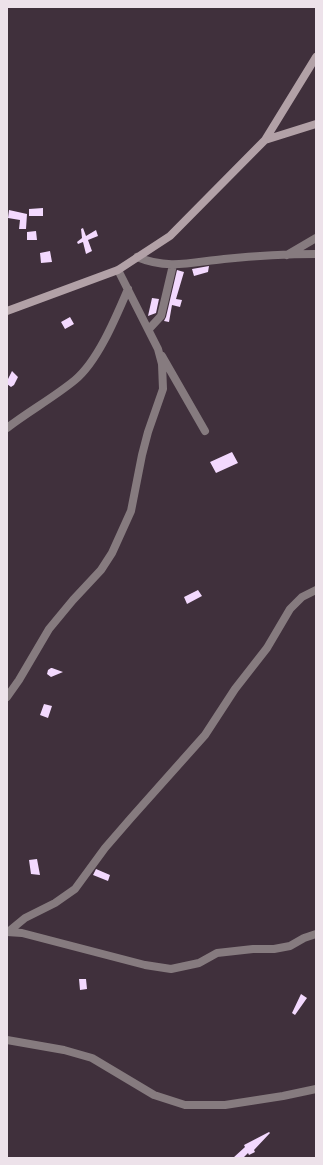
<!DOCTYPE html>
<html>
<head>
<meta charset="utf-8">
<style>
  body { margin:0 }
  #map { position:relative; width:323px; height:1165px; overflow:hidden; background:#40303c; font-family:"Golos Text",sans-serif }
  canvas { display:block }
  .frame { position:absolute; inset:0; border:8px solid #ede2ea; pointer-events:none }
</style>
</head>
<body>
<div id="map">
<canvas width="323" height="1165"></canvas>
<div class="frame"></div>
</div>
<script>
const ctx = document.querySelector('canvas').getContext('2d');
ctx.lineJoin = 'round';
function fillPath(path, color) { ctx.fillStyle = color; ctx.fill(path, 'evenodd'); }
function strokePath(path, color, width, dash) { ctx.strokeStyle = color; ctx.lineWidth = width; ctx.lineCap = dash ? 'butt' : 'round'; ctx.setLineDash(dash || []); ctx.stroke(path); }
const building = new Path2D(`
  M 43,208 L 43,216 L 29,216 L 29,209 Z
  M 9,210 L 27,214 L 26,229 L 19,229 L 20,220 L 8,218 Z
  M 83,228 L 86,236 L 96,230 L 98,236 L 88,240 L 92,251 L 86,254 L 83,242 L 78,244 L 77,242 L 82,238 L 81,229 Z
  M 36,231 L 37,240 L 27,240 L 27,232 Z
  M 50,251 L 52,262 L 41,263 L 40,253 Z
  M 209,266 L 208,272 L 194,276 L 192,269 Z
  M 177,270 L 184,272 L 176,299 L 182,300 L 180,307 L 172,305 L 169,322 L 164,321 L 166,317 Z
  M 152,298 L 159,299 L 156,313 L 148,316 Z
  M 70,317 L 74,324 L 65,329 L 61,322 Z
  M 12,371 L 18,377 L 14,385 L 11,387 L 7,384 L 7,381 Z
  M 232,452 L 238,463 L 216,473 L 210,462 Z
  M 198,590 L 202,596 L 187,604 L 184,597 Z
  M 51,668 L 52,668 L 63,672 L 51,677 L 47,674 L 48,670 Z
  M 44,704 L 52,706 L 48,718 L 40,715 Z
  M 37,859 L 40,875 L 31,874 L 29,860 Z
  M 96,869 L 110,875 L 108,881 L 93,875 Z
  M 79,979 L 86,979 L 87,989 L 80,990 Z
  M 301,994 L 307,998 L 295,1015 L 292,1013 Z
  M 269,1132 L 270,1133 L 254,1150 L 255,1152 L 249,1155 L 248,1153 L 243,1158 L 233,1158 L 245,1147 L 244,1145 Z`);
const street = new Path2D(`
  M 287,255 L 316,238
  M 137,257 C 168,270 193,262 224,259 C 254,256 286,254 316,254
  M 149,329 L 161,316 L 173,265
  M 162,356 L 205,431
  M 7,428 C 29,411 53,398 75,380 C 98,361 116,317 128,289
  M 7,697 L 19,680 L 49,629 L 73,600 L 101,570 L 112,553 L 131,511 L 142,455 L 148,432 L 163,389 L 162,364 L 158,349 L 118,270
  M 7,932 L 22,933 L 145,965 L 171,969 L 199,963 L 217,953 L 253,949 L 274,949 L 290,946 L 304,938 L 316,934
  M 8,932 L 25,918 L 55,903 L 75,889 L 105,848 L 131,818 L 205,735 L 235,689 L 267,648 L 290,609 L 302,597 L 316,590
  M 7,1040 L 64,1050 L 92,1058 L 154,1095 L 185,1105 L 225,1105 L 283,1096 L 316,1089`);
const secondary = new Path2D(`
  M 265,140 L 316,57
  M 7,311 L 118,270 L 170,236 L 265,140 L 316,124`);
fillPath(building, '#f3d9fe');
strokePath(street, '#867b7f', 8);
strokePath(secondary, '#b2a1a7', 8);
</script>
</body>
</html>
